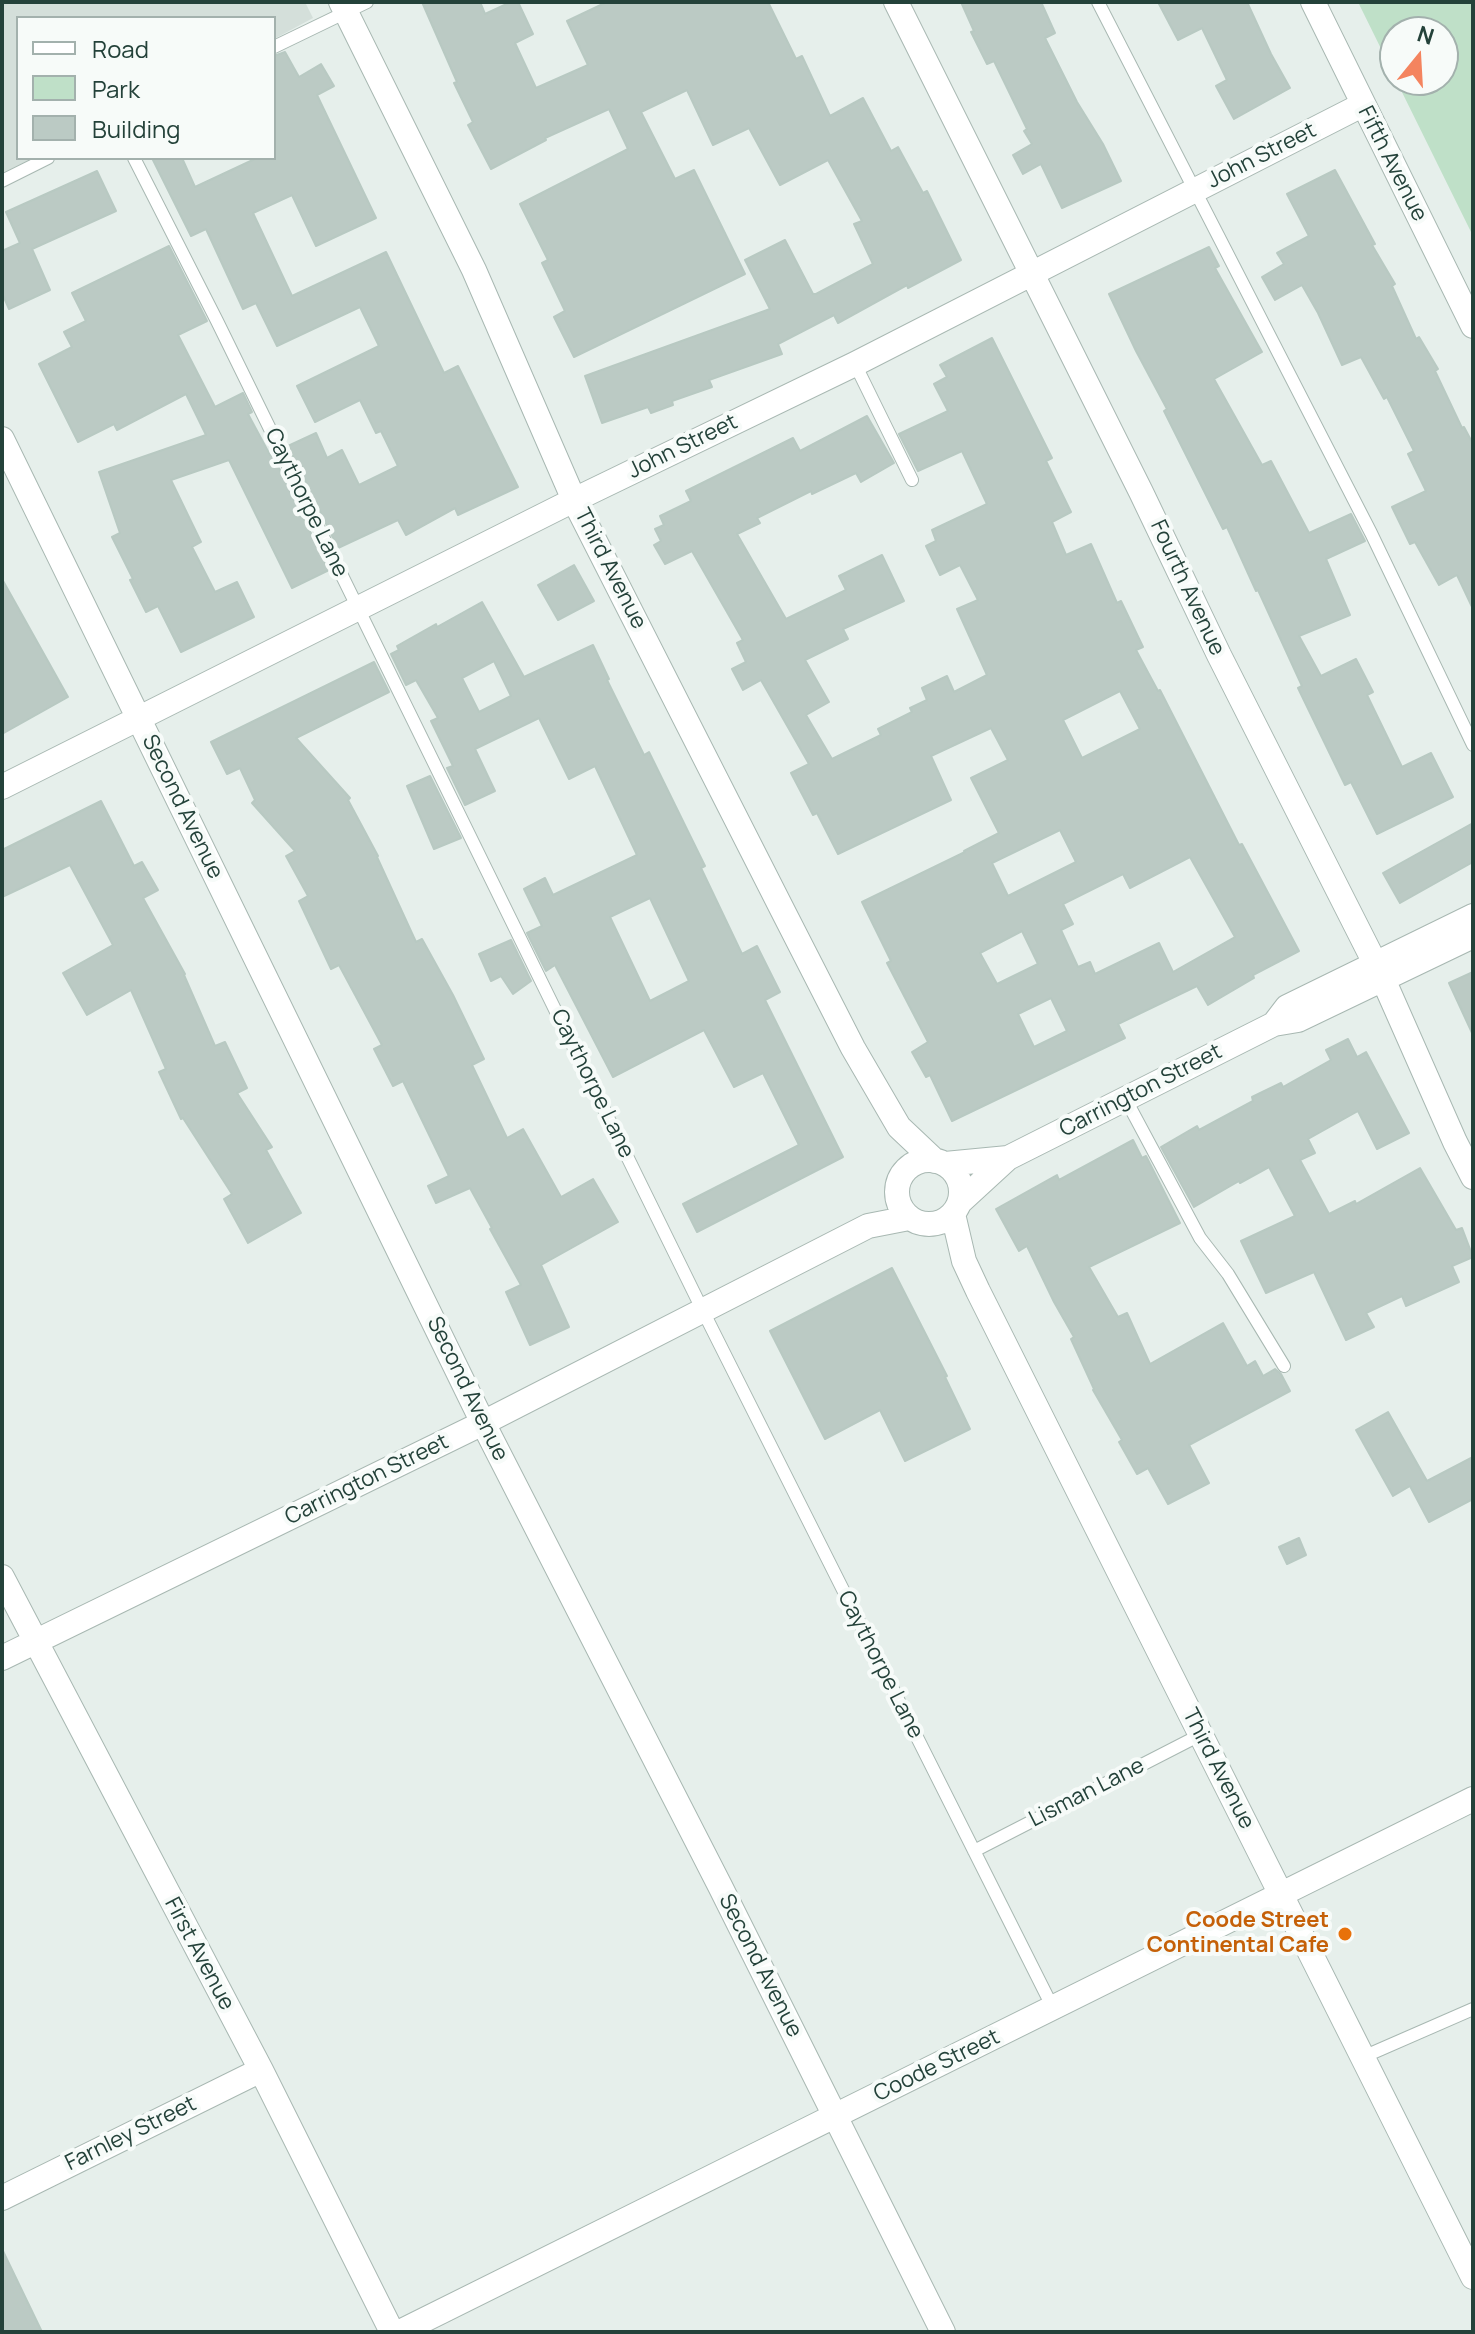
<!DOCTYPE html>
<html>
<head>
<meta charset="utf-8">
<style>
  body { margin:0 }
  #map { position:relative; width:1475px; height:2334px; overflow:hidden; background:#e6efeb; font-family:Manrope,sans-serif }
  canvas { display:block }
  .frame { position:absolute; inset:0; border:4px solid #24423a; pointer-events:none }
  .legend { position:absolute; left:16px; top:16px; width:260px; height:144px; box-sizing:border-box; background:#f7fbf9; border:2px solid #a3b1ad; margin:0; padding:10px 14px; list-style:none; font-size:24px; color:#24423a }
  .legend li { display:flex; align-items:center; gap:16px; height:40px }
  .legend b { width:40px; border:2px solid #a3b1ad }
  .north { position:absolute; left:1379px; top:16px; width:80px; height:80px; box-sizing:border-box; background:#f7fbf9; border:2px solid #a3b1ad; border-radius:50%; rotate:18deg; font-size:22px; font-weight:700; line-height:32px; text-align:center; color:#24423a }
  .north::after { content:''; display:block; margin:auto; width:28px; height:36px; background:#f4845f; clip-path:polygon(50% 0,100% 100%,50% 72%,0 100%) }
</style>
</head>
<body>
<div id="map">
<canvas width="1475" height="2334"></canvas>
<div class="frame"></div>
<ul class="legend">
<li><b style="height:10px;background:#fff"></b>Road</li>
<li><b style="height:22px;background:#bfe0c8"></b>Park</li>
<li><b style="height:22px;background:#bbcac4"></b>Building</li>
</ul>
<div class="north">N</div>
</div>
<script>
const ctx = document.querySelector('canvas').getContext('2d');
ctx.lineJoin = 'round';
function fillPath(path, color) { ctx.fillStyle = color; ctx.fill(path, 'evenodd'); }
function strokePath(path, color, width, dash) { ctx.strokeStyle = color; ctx.lineWidth = width; ctx.lineCap = dash ? 'butt' : 'round'; ctx.setLineDash(dash || []); ctx.stroke(path); }
function label(font, color, halo, rows, align = 'center') {
  ctx.font = font + ' Manrope,sans-serif'; ctx.lineWidth = 8; ctx.setLineDash([]); ctx.textBaseline = 'middle'; ctx.strokeStyle = halo; ctx.fillStyle = color; for (const [text, x, y, turn = 0] of rows) {
    ctx.save(); ctx.translate(x, y); ctx.rotate((+turn || 0) * Math.PI / 180); ctx.textAlign = isNaN(turn) ? turn : align; if (halo) ctx.strokeText(text, 0, 0); ctx.fillText(text, 0, 0); ctx.restore();
  }
}
const built = new Path2D(`
  M 2,2 L 305,2 L 313,18 L 274,39 L 274,18 L 18,18 L 18,158 L 48,158 L 2,181 Z`);
const green = new Path2D(`
  M 1358,2 L 1473,2 L 1473,236 L 1396,80 L 1443,80 L 1443,32 L 1395,32 L 1395,77 Z`);
const building = new Path2D(`
  M 422,2 L 480,2 L 485,14 L 511,2 L 518,2 L 533,34 L 515,43 L 536,88 L 588,65 L 567,21 L 607,2 L 768,2 L 796,59 L 802,56 L 830,116 L 863,98 L 891,151 L 898,147 L 923,193 L 927,191 L 961,260 L 908,288 L 907,285 L 838,323 L 834,315 L 778,344 L 782,354 L 709,380 L 712,387 L 672,401 L 673,405 L 651,413 L 648,407 L 602,423 L 585,376 L 770,309 L 745,260 L 785,240 L 813,294 L 816,294 L 873,264 L 854,224 L 862,221 L 828,160 L 780,185 L 749,128 L 713,145 L 687,90 L 641,112 L 675,179 L 694,170 L 745,274 L 574,357 L 554,317 L 565,311 L 542,263 L 548,260 L 520,204 L 628,149 L 609,109 L 545,138 L 546,140 L 491,169 L 468,125 L 473,122 L 454,83 L 457,82 Z
  M 961,2 L 1041,2 L 1055,33 L 1045,38 L 1077,102 L 1103,144 L 1121,181 L 1062,208 L 1041,164 L 1023,174 L 1013,155 L 1032,144 L 1024,131 L 1027,129 L 994,61 L 987,64 L 971,32 L 974,31 Z
  M 1158,2 L 1247,2 L 1271,54 L 1290,88 L 1234,119 L 1216,86 L 1227,80 L 1202,28 L 1178,40 Z
  M 285,52 L 299,77 L 321,64 L 334,86 L 317,95 L 376,218 L 316,246 L 292,195 L 253,213 L 292,296 L 386,252 L 444,373 L 458,366 L 518,487 L 458,515 L 455,508 L 406,535 L 398,520 L 338,548 L 288,446 L 316,433 L 327,458 L 342,450 L 359,485 L 398,466 L 381,431 L 376,433 L 360,400 L 315,422 L 297,386 L 379,346 L 360,307 L 277,346 L 256,303 L 243,309 L 206,229 L 191,236 L 152,158 L 182,158 L 195,187 L 257,158 L 274,158 L 274,56 Z
  M 1335,170 L 1375,244 L 1372,245 L 1395,284 L 1392,286 L 1416,339 L 1419,337 L 1438,369 L 1435,371 L 1462,428 L 1464,427 L 1473,444 L 1473,609 L 1457,575 L 1439,585 L 1415,542 L 1410,544 L 1392,507 L 1426,491 L 1408,454 L 1414,451 L 1387,397 L 1384,399 L 1361,357 L 1342,365 L 1318,313 L 1302,285 L 1275,300 L 1262,277 L 1284,264 L 1277,253 L 1309,236 L 1287,194 Z
  M 97,171 L 116,211 L 32,249 L 50,290 L 9,309 L 2,293 L 2,251 L 20,243 L 6,212 Z
  M 169,246 L 207,321 L 178,335 L 215,407 L 243,393 L 252,412 L 248,414 L 270,455 L 272,454 L 329,570 L 292,588 L 229,460 L 171,480 L 201,542 L 192,547 L 215,592 L 237,582 L 254,617 L 181,652 L 158,606 L 146,612 L 130,580 L 133,579 L 112,537 L 120,533 L 99,472 L 206,435 L 186,394 L 117,430 L 114,424 L 78,442 L 39,364 L 72,347 L 64,332 L 86,321 L 72,293 Z
  M 1209,247 L 1219,266 L 1215,268 L 1262,352 L 1214,379 L 1262,465 L 1271,461 L 1309,533 L 1351,514 L 1365,541 L 1326,559 L 1350,615 L 1299,636 L 1321,676 L 1356,659 L 1373,692 L 1367,695 L 1402,767 L 1431,753 L 1453,797 L 1377,834 L 1351,782 L 1345,785 L 1298,688 L 1302,686 L 1258,590 L 1256,591 L 1227,527 L 1223,529 L 1164,411 L 1167,409 L 1136,351 L 1109,294 Z
  M 992,338 L 1052,458 L 1046,461 L 1071,512 L 1052,522 L 1066,555 L 1091,544 L 1117,603 L 1121,601 L 1143,647 L 1136,650 L 1158,691 L 1160,690 L 1239,845 L 1242,844 L 1299,951 L 1253,975 L 1254,978 L 1208,1005 L 1197,986 L 1118,1024 L 1125,1038 L 952,1121 L 930,1075 L 926,1077 L 912,1052 L 928,1042 L 887,963 L 891,961 L 862,902 L 965,852 L 964,851 L 999,833 L 971,778 L 1008,760 L 991,728 L 931,756 L 951,800 L 838,854 L 817,813 L 813,815 L 791,773 L 809,764 L 761,680 L 743,690 L 732,669 L 746,662 L 737,643 L 743,640 L 692,551 L 665,564 L 654,545 L 661,541 L 655,529 L 664,525 L 660,516 L 691,501 L 686,491 L 793,438 L 800,451 L 867,416 L 894,463 L 861,482 L 856,473 L 812,494 L 811,491 L 757,518 L 760,523 L 737,534 L 786,619 L 846,590 L 839,576 L 882,555 L 904,601 L 843,629 L 848,639 L 805,660 L 829,702 L 806,715 L 832,759 L 881,735 L 878,729 L 912,712 L 910,708 L 927,700 L 922,688 L 947,676 L 954,692 L 987,675 L 957,609 L 978,600 L 960,565 L 940,575 L 926,546 L 936,541 L 932,530 L 987,504 L 962,451 L 918,471 L 899,434 L 948,411 L 934,384 L 947,377 L 940,365 ZM 1120,691 L 1140,729 L 1082,758 L 1063,720 ZM 1060,830 L 1076,862 L 1008,896 L 992,863 ZM 1190,857 L 1235,937 L 1173,972 L 1159,943 L 1095,974 L 1090,962 L 1078,967 L 1061,930 L 1073,924 L 1063,904 L 1123,874 L 1130,888 ZM 1022,931 L 1038,964 L 997,984 L 980,953 ZM 1051,998 L 1067,1031 L 1034,1047 L 1018,1014 Z
  M 574,565 L 594,601 L 558,620 L 538,585 Z
  M 2,579 L 68,697 L 2,734 Z
  M 482,602 L 524,677 L 593,645 L 609,679 L 607,680 L 644,755 L 649,752 L 705,866 L 701,868 L 742,954 L 757,946 L 780,992 L 765,1000 L 843,1157 L 697,1232 L 683,1204 L 799,1145 L 763,1073 L 734,1087 L 704,1030 L 613,1077 L 555,965 L 546,971 L 527,933 L 542,926 L 524,889 L 545,878 L 553,895 L 637,855 L 595,766 L 569,779 L 539,718 L 475,749 L 495,791 L 465,805 L 447,768 L 453,766 L 431,721 L 438,718 L 416,680 L 406,685 L 391,654 L 399,650 L 397,646 L 436,624 L 437,627 ZM 494,661 L 511,696 L 479,712 L 462,678 ZM 650,898 L 689,981 L 650,1001 L 610,917 Z
  M 374,662 L 389,692 L 296,738 L 350,798 L 348,800 L 378,856 L 377,857 L 416,942 L 422,939 L 453,995 L 484,1059 L 472,1065 L 507,1138 L 523,1129 L 561,1197 L 593,1179 L 618,1222 L 541,1265 L 569,1327 L 530,1345 L 506,1292 L 521,1285 L 490,1229 L 492,1228 L 470,1188 L 436,1203 L 428,1186 L 449,1176 L 403,1081 L 393,1086 L 374,1049 L 382,1045 L 339,965 L 331,969 L 299,901 L 308,896 L 286,856 L 295,851 L 252,803 L 255,800 L 240,768 L 227,774 L 211,742 Z
  M 430,776 L 461,838 L 434,849 L 407,786 Z
  M 101,801 L 134,866 L 142,862 L 158,890 L 143,898 L 185,974 L 184,975 L 215,1046 L 225,1042 L 247,1088 L 237,1093 L 272,1147 L 266,1150 L 301,1213 L 248,1243 L 224,1199 L 232,1194 L 183,1118 L 181,1119 L 159,1072 L 166,1069 L 131,990 L 87,1015 L 63,973 L 113,945 L 70,865 L 2,897 L 2,850 Z
  M 1473,823 L 1473,862 L 1400,903 L 1383,873 Z
  M 511,940 L 531,981 L 513,994 L 501,976 L 491,981 L 479,954 Z
  M 1473,972 L 1473,1035 L 1449,983 Z
  M 1348,1039 L 1357,1057 L 1366,1052 L 1409,1133 L 1377,1149 L 1358,1111 L 1308,1139 L 1315,1153 L 1300,1160 L 1329,1214 L 1355,1201 L 1356,1204 L 1420,1168 L 1456,1230 L 1462,1228 L 1473,1257 L 1452,1266 L 1459,1282 L 1406,1306 L 1402,1296 L 1366,1313 L 1374,1327 L 1346,1340 L 1314,1272 L 1266,1293 L 1241,1241 L 1295,1216 L 1269,1167 L 1240,1183 L 1239,1181 L 1194,1207 L 1161,1147 L 1197,1126 L 1199,1130 L 1253,1101 L 1252,1097 L 1281,1083 L 1283,1087 L 1331,1060 L 1326,1050 Z
  M 1133,1140 L 1142,1158 L 1146,1156 L 1180,1223 L 1089,1267 L 1118,1317 L 1127,1313 L 1150,1364 L 1223,1323 L 1247,1366 L 1255,1361 L 1263,1376 L 1275,1369 L 1281,1374 L 1290,1391 L 1189,1445 L 1209,1483 L 1168,1504 L 1148,1468 L 1137,1474 L 1119,1442 L 1122,1440 L 1093,1390 L 1094,1389 L 1071,1339 L 1074,1337 L 1054,1302 L 1027,1246 L 1019,1251 L 996,1209 L 1057,1175 L 1059,1180 Z
  M 892,1268 L 947,1376 L 945,1377 L 970,1429 L 905,1461 L 880,1410 L 825,1439 L 770,1331 Z
  M 1388,1412 L 1427,1481 L 1473,1457 L 1473,1499 L 1429,1522 L 1410,1486 L 1393,1496 L 1356,1430 Z
  M 1299,1538 L 1306,1555 L 1287,1564 L 1279,1547 Z
  M 2,2249 L 42,2332 L 2,2332 Z`);
const service = new Path2D(`
  M 1098,2 L 1371,533 L 1473,745
  M 274,47 L 367,2
  M 134,158 L 217,321 L 703,1311 L 1054,2010
  M 2,181 L 48,158
  M 855,364 L 912,480
  M 1125,1098 L 1200,1238 L 1228,1274 L 1284,1366
  M 974,1851 L 1200,1735
  M 1363,2057 L 1473,2009`);
const minor = new Path2D(`
  M 341,2 L 474,270 L 574,500 L 785,915 L 853,1048 L 899,1127 L 935,1161
  M 896,2 L 1141,492 L 1219,655 L 1383,979 L 1455,1142 L 1473,1177
  M 1313,2 L 1473,326
  M 2,439 L 483,1423 L 720,1886 L 943,2332
  M 2,787 L 574,500 L 855,364 L 1362,105
  M 1274,1024 L 1287,1007 L 1473,916
  M897 1192a32 32 0 1 1 64 0a32 32 0 1 1-64 0Z
  M 945,1164 L 1008,1158
  M 959,1203 L 1008,1158 L 1274,1024 L 1298,1020 L 1473,936
  M 953,1214 L 964,1261 L 978,1291 L 1473,2277
  M 2,1577 L 261,2070 L 392,2332
  M 2,1658 L 483,1423 L 868,1226 L 909,1218
  M 2,2198 L 261,2070
  M 400,2332 C 757,2153 1116,1979 1473,1799`);
const markers = [
  [1345,1934,8,"#e8710a"]
];
const streetNames = [
  ["John Street",1262,156,-27],
  ["Fifth Avenue",1392,164,63],
  ["John Street",683,447,-26],
  ["Caythorpe Lane",306,503,64],
  ["Third Avenue",610,569,63],
  ["Fourth Avenue",1187,588,65],
  ["Second Avenue",182,807,64],
  ["Caythorpe Lane",592,1084,64],
  ["Carrington Street",1141,1091,-27],
  ["Second Avenue",467,1389,64],
  ["Carrington Street",367,1480,-26],
  ["Caythorpe Lane",880,1665,63],
  ["Third Avenue",1218,1769,63],
  ["Lisman Lane",1087,1793,-27],
  ["First Avenue",199,1954,62],
  ["Second Avenue",760,1966,63],
  ["Coode Street",937,2066,-26],
  ["Farnley Street",131,2134,-26]
];
const foodNames = [
  ["Coode Street",1329,1921],
  ["Continental Cafe",1329,1946]
];
fillPath(built, '#d4dfda');
fillPath(green, '#bfe0c8');
fillPath(building, '#bbcac4');
strokePath(building, '#b8c9c2', 2);
strokePath(service, '#a8b8b2', 14);
strokePath(minor, '#a8b8b2', 26);
strokePath(service, '#fff', 12);
strokePath(minor, '#fff', 24);
for (const [x, y, r, color] of markers) { const dot = new Path2D(); dot.arc(x, y, r, 0, 2 * Math.PI); ctx.fillStyle = color; ctx.fill(dot); strokePath(dot, '#f7fbf9', 3); }
label('22px', '#24423a', '#f7fbf9', streetNames);
label('bold 22px', '#c56008', '#f7fbf9', foodNames, 'right');
</script>
</body>
</html>
